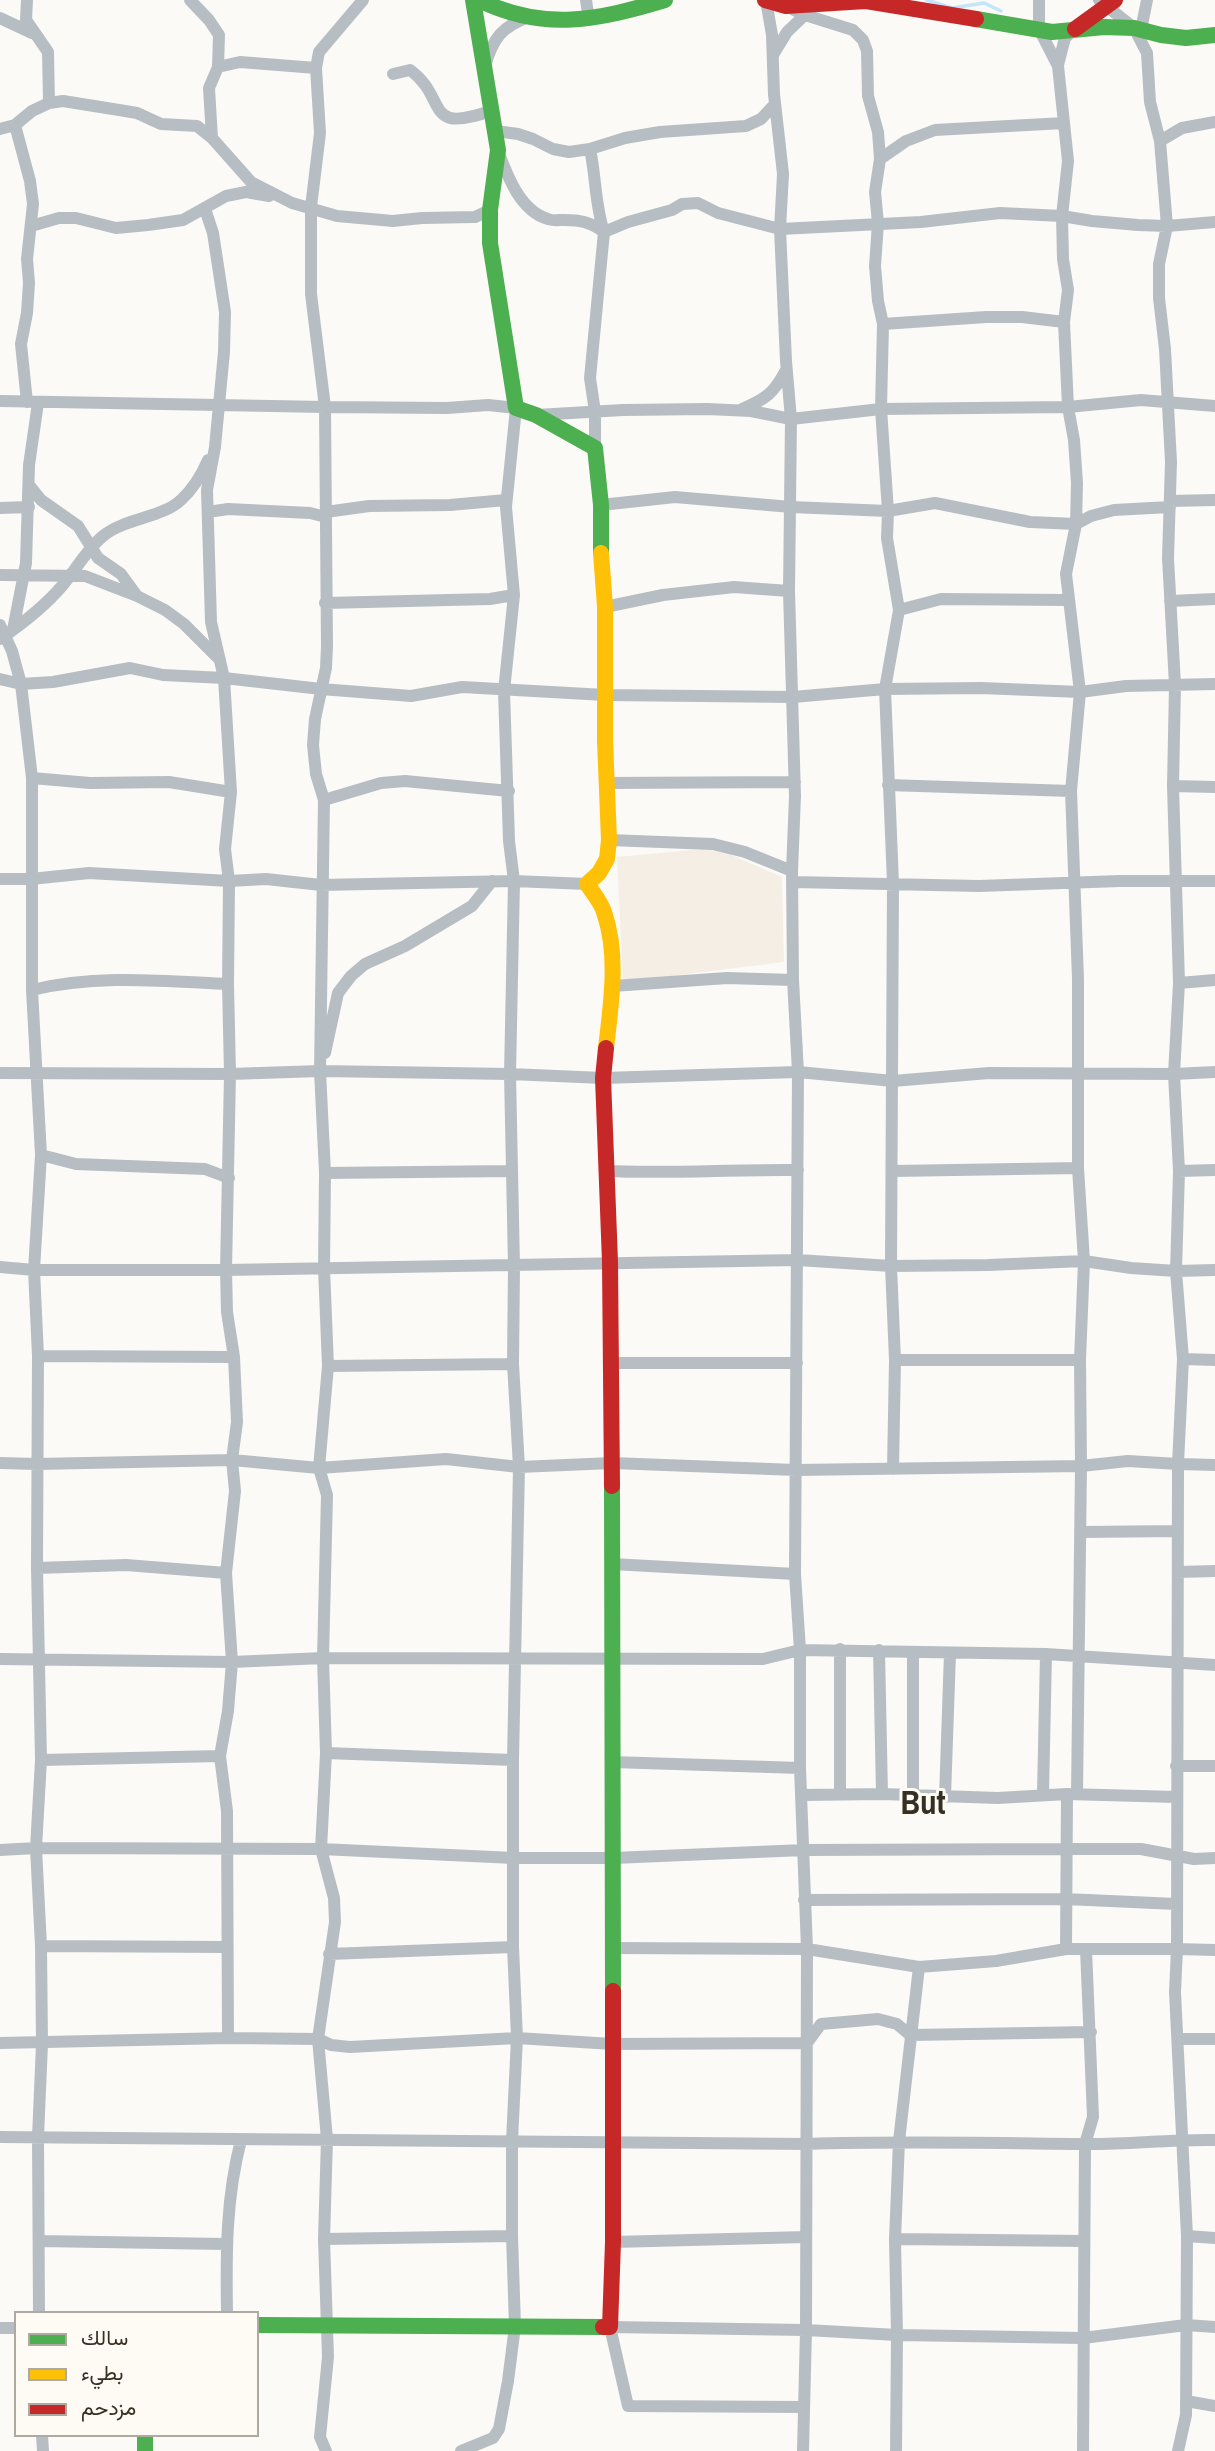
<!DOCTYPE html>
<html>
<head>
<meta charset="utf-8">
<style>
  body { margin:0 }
  #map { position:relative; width:1215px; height:2451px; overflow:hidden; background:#fcfaf7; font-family:"Archivo Narrow",Vazirmatn,sans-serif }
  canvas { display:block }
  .legend { position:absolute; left:14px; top:2311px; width:245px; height:126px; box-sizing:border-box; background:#fefbf5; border:2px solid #aea9a1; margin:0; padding:9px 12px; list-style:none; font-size:21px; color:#362f24 }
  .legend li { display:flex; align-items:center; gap:14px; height:35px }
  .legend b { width:35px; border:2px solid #aea9a1 }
</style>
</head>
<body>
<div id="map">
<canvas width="1215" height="2451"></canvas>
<ul class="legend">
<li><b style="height:9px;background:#4caf50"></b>سالك</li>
<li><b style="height:9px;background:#ffc107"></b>بطيء</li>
<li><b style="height:9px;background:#c62828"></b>مزدحم</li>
</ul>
</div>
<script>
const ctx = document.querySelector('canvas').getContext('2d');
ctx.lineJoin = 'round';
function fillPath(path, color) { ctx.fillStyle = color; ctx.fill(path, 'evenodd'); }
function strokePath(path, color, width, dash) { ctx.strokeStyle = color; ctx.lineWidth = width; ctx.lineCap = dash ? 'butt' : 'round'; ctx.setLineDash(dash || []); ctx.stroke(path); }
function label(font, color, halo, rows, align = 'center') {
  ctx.font = font + ' "Archivo Narrow",sans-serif'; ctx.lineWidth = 6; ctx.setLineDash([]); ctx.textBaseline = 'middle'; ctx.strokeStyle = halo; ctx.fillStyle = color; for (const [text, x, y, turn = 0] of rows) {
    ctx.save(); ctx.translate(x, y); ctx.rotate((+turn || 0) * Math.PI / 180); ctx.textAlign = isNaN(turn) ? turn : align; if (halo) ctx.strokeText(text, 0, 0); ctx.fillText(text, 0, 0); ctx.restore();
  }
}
const built = new Path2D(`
  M 711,848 L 727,853 L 782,877 L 784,962 L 623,982 L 617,857 Z`);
const stream = new Path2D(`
  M 927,0 L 952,8 L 984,3 L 1001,11`);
const street = new Path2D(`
  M 27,0 L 26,20 L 48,52 L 49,103
  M 190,0 L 209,20 L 219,35 L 218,67 L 209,88 L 212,138
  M 586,0 L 589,20
  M 766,0 L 772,35 L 774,94 L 783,174 L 780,229 L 786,361 L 791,419 L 789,591 L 795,796 L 792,871 L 793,980 L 798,1072 L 795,1574 L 800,1650 L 1046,1654 L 1215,1665
  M 1039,0 L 1039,29 L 1058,66 L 1068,161 L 1062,216 L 1063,259 L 1068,290 L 1064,322 L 1068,407 L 1074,440 L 1077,483 L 1076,524 L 1066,574 L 1080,692 L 1071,791 L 1078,979 L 1078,1168 L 1084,1261 L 1080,1360 L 1081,1466 L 1077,1794
  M 1099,0 L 1134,28 L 1147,53 L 1150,102 L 1160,141 L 1167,226 L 1159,264 L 1159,298 L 1165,349 L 1171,462 L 1168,558 L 1175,685 L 1173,786 L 1179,983 L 1174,1074 L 1179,1171 L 1176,1271 L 1183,1359 L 1178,1464 L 1215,1465
  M 786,6 L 805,15 L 853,30 L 863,40 L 867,51 L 868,96 L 878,132 L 880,159 L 875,192 L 878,223 L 875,266 L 878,301 L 883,324 L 881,409 L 888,511 L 887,538 L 899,610 L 885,689 L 893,883 L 891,1266 L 895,1360 L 893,1469
  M 0,18 L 32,33
  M 1141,30 L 1147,0
  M 773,55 L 787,32 L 809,11
  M 1058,65 L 1065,38 L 1073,30
  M 485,66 C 493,38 502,26 531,16
  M 218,67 L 240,62 L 316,68
  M 393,74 L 410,70 C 449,98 422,136 493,110
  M 15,125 L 30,181 L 33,204 L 27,259 L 29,283 L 27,313 L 21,344 L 27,402
  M 0,129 L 15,125 L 32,111 L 49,103 L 63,101 L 119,110 L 137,113 L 161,124 L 197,126 L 212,138 L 251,182 L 292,203 L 337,216 L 393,221 L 422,218 L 475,217 L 490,210
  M 496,131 L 518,134 L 533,139 L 553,149 L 569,152 L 590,149 L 625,138 L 660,132 L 746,126 L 761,119 L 775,104
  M 1160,141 L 1182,128 L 1215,122
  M 590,149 C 596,177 595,205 604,232 L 590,378 L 595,412 L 595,448
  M 498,151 C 507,175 520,211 548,219 C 552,221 559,220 564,220 C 581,220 590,222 604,232 L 628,222 L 672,210 L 682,204 L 698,203 L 718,213 L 780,229 L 921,222 L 1000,213 L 1062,216 L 1092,221 L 1138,225 L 1167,226 L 1215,222
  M 880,159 L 906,141 L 935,130 L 1064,123
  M 205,209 L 213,233 L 225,312 L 224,352 L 215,447 L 207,490 L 211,622 L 224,678 L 231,792 L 225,849 L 229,881 L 228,984 L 230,1074 L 226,1270 L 227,1312 L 234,1357 L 237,1422 L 232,1460 L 235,1491 L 226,1573 L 232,1662 L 228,1711 L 220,1756 L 227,1811 L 228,2038
  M 31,226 L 59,218 L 76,218 L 116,228 L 148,225 L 183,220 L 226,196 L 246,192 L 269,196
  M 883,324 L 986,317 L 1022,317 L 1064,322
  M 0,401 L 325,407 L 447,408 L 488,405 L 516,408 L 506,507 L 514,595 L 504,691 L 509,841 L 514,881 L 510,1074 L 514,1266 L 513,1364 L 519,1467 L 513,1760 L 513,1947 L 517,2038 L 512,2141 L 512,2236 L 515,2326 L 508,2381 L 499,2429 L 493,2438 L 461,2451
  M 742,409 C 766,399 774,393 786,370
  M 536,415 L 623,410 L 707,409 L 751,411 L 791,419 L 881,409 L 1068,407 L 1141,400 L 1215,406
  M 29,485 L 41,500 L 78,526 L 98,558 L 121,574 L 137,596 L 165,610 L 184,624 L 220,660
  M 1170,501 L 1215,500
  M 601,505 L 675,497 L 791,507 L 888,511 L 935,503 L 1030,522 L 1076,524 L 1091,516 L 1114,510 L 1170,507
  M 0,508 L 29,507
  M 208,512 L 228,509 L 310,513 L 326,517
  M 326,512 L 369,506 L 450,505 L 506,500
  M 0,575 L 85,576 L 137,596
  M 1170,601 L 1215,599
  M 325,603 L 490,599 L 514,595
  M 605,607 L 663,595 L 734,587 L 789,591
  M 899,610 L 941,599 L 1067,600
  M 0,625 L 12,651 L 21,684 L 32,778 L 32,990 L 41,1155 L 34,1270 L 38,1356 L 37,1568 L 41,1760 L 36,1848 L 41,1946 L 42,2044 L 38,2137 L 39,2313
  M 13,630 L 26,563 L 29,465 L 38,403
  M 0,639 C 22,624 44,607 62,586 C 75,571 87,549 103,536 C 125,518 162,518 181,500 C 193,489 202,474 208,460
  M 0,679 L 21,684 L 53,682 L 130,668 L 163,675 L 224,678 L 321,689 L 411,696 L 462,687 L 605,695 L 793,697 L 885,689 L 981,688 L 1080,692 L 1126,686 L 1215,684
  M 32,778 L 90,783 L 169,782 L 231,792
  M 606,783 L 795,782
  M 888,785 L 1071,791
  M 1173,786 L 1215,787
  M 324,800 L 381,783 L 405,781 L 509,791
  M 609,840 L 713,844 L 745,852 L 792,871
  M 0,879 L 31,879 L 89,873 L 229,881 L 266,879 L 321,885 L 514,881 L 587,884
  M 793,882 L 979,886 L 1120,881 L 1215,881
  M 1179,983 L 1215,980
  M 613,986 L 727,978 L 793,980
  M 32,990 C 96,974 163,981 228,984
  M 325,1053 L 338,993 L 351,976 L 365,964 L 405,946 L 472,906 L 492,881
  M 0,1073 L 230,1074 L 320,1071 L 510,1074 L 603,1078 L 798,1072 L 893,1081 L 989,1073 L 1174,1074 L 1215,1072
  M 41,1155 L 76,1164 L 205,1169 L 229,1178
  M 607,1171 C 670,1174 734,1169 798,1170
  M 893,1171 L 1078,1168
  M 1179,1171 L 1215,1170
  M 325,1173 L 511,1171
  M 0,1267 L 34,1270 L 226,1270 L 798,1260 L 891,1266 L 988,1265 L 1084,1261 L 1131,1268 L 1176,1271 L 1215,1270
  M 38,1356 L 234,1357
  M 1183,1359 L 1215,1360
  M 895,1360 L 1080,1360
  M 611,1363 L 797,1363
  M 328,1366 L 513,1364
  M 0,1463 L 37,1464 L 232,1460 L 319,1468 L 446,1459 L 519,1467 L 612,1463 L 796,1470 L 1081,1466 L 1128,1461 L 1178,1464 L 1177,1949 L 1066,1949 L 996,1961 L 919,1967 L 807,1949 L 806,2330 L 610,2327 L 628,2406 L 803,2407
  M 1081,1532 L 1178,1531
  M 612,1564 L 795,1574
  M 37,1568 L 126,1565 L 226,1573
  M 1178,1572 L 1215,1571
  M 840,1649 L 840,1794
  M 879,1650 L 882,1794
  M 0,1659 L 232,1662 L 323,1658 L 763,1659 L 800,1650 L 800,1768 L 807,1949 L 613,1948
  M 326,1753 L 513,1760
  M 41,1760 L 220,1756
  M 612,1762 L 800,1768
  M 1176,1766 L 1215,1766
  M 1043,1794 L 1046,1654
  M 802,1795 L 882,1794 L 998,1798 L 1067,1794 L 1176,1797
  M 913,1796 L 913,1652
  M 945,1797 L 950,1653
  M 0,1850 L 36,1848 L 321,1849 L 514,1858 L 613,1858 L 804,1850 L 1067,1849 L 1141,1849 L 1194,1859 L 1215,1858
  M 804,1900 L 1066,1899 L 1176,1904
  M 41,1946 L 227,1947
  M 1066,1949 L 1067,1794
  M 329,1954 L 513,1947
  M 1179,2039 L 1215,2039
  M 0,2043 L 228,2038 L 318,2039 L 331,2045 L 350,2047 L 517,2038 L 612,2044 L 807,2043 L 821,2024 L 878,2019 L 897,2024 L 910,2035 L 1091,2032
  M 0,2137 L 808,2144 C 899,2141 990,2143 1081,2144 C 1126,2145 1170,2139 1215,2140
  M 1187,2236 L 1215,2238
  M 324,2239 L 512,2236
  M 895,2239 L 1084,2241
  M 39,2241 L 225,2244
  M 613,2242 L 806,2237
  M 227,2313 C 226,2253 226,2198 241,2140
  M 0,2328 L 16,2328
  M 1186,2401 L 1215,2406
  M 42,2435 L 43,2451
  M 326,2451 L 320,2437 L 328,2357 L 324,2239 L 327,2139 L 318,2039 L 335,1922 L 334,1898 L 321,1849 L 326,1753 L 323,1658 L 327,1495 L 319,1468 L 328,1366 L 324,1268 L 325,1173 L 320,1071 L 324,800 L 316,774 L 313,745 L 315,719 L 326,668 L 327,646 L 325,407 L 311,294 L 311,207 L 320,133 L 316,68 L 319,52 L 363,0
  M 803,2451 L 806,2330 L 897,2335 L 1083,2338 L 1186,2325 L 1215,2327
  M 896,2451 L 897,2335 L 895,2239 L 899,2141 L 919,1967
  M 1083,2451 L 1085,2144 L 1093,2117 L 1086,1949
  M 1178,2451 L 1186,2415 L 1187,2236 L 1175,1992 L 1177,1949 L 1215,1950`);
const fast = new Path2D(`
  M 473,0 L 498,150 L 490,210 L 490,243 L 516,408 L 536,415 L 595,448 L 601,505 L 601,553
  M 479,0 C 545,32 598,20 665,0
  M 976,19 L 1052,32 L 1104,27 L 1134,28 L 1161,35 L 1186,38 L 1215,35
  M 612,1486 L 613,1991
  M 257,2325 L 603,2327
  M 145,2435 L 145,2451`);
const slow = new Path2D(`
  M 601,553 L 605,607 L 605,741 L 609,840 L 607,859 L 599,873 L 587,884 C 593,893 601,902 604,912 C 619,955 611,1004 606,1048`);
const jam = new Path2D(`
  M 765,0 L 786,6 L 866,1 L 976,19
  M 1075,29 L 1115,0
  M 606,1048 L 603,1078 L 610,1262 L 612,1486
  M 603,2327 L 610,2327 L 613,2242 L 613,1991`);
const townNames = [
  ["But",923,1805]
];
fillPath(built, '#f4eee5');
strokePath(stream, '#c3e5fb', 3.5);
strokePath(street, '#b6bec4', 12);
strokePath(fast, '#4caf50', 16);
strokePath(slow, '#ffc107', 16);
strokePath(jam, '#c62828', 16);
label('bold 33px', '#362f24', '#fefbf5', townNames);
</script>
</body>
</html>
